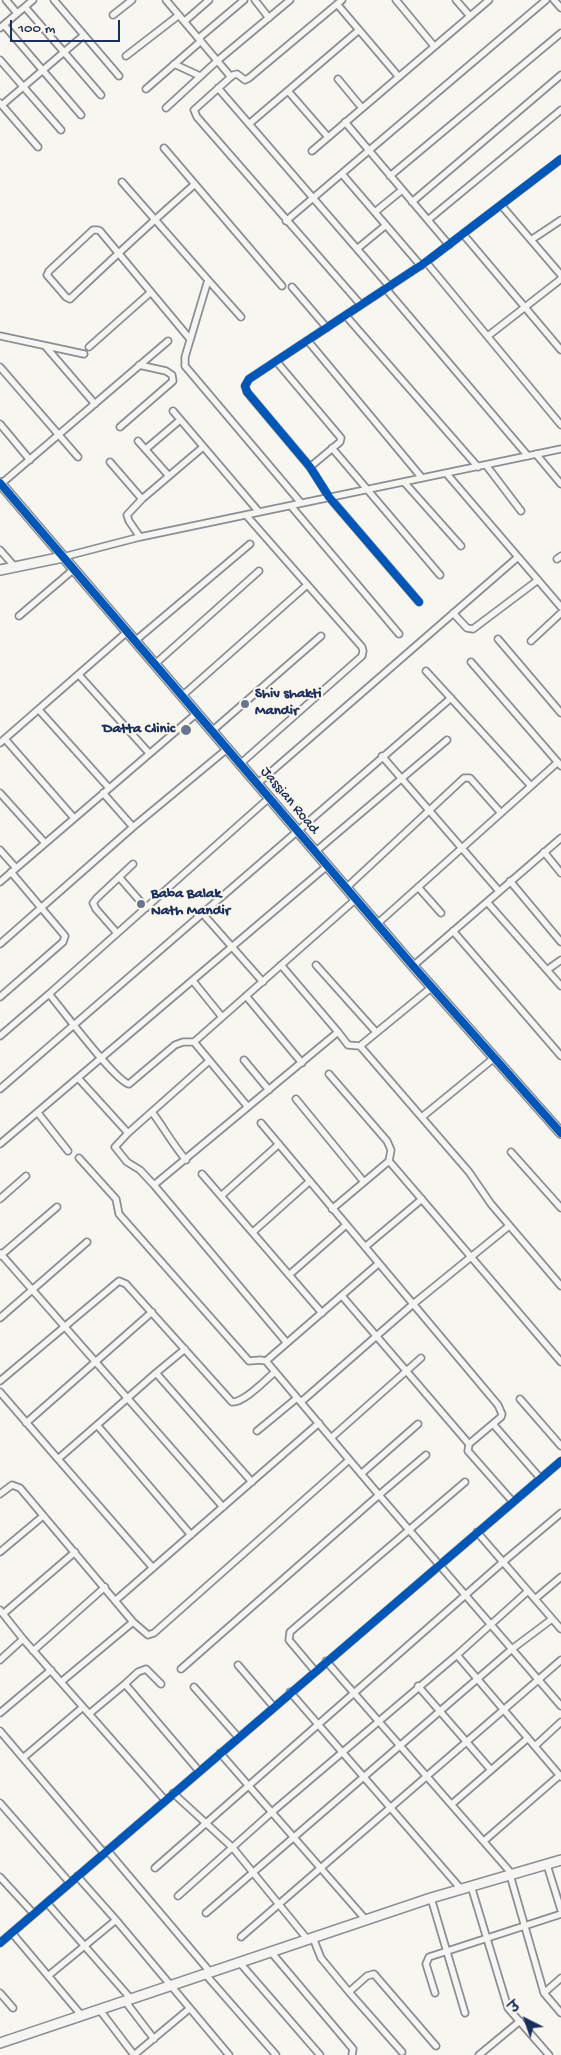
<!DOCTYPE html>
<html>
<head>
<meta charset="utf-8">
<style>
  body { margin:0 }
  #map { position:relative; width:561px; height:2055px; overflow:hidden; background:#f8f6f0; font-family:"Gochi Hand","Playpen Sans Deva",sans-serif }
  canvas { display:block }
  .north { position:absolute; left:501px; top:1995px; width:50px; height:50px; -webkit-text-stroke:4px #fbf7ec; paint-order:stroke; rotate:319deg; font-size:14px; font-weight:700; line-height:20px; text-align:center; color:#1b2f5e }
  .north::after { content:''; display:block; margin:auto; width:18px; height:22px; background:#1b2f5e; clip-path:polygon(50% 0,100% 100%,50% 72%,0 100%) }
  .scale { position:absolute; left:10px; top:20px; width:110px; height:22px; box-sizing:border-box; border:2px solid #1b2f5e; border-top:0; padding-left:6px; font-size:15px; line-height:18px; white-space:nowrap; color:#1b2f5e; -webkit-text-stroke:4px #fbf7ec; paint-order:stroke }
</style>
</head>
<body>
<div id="map">
<canvas width="561" height="2055"></canvas>
<div class="north">उ</div>
<div class="scale">100 m</div>
</div>
<script>
const ctx = document.querySelector('canvas').getContext('2d');
ctx.lineJoin = 'round';
function strokePath(path, color, width, dash) { ctx.strokeStyle = color; ctx.lineWidth = width; ctx.lineCap = dash ? 'butt' : 'round'; ctx.setLineDash(dash || []); ctx.stroke(path); }
function label(font, color, halo, rows, align = 'center') {
  ctx.font = font + ' "Gochi Hand",sans-serif'; ctx.lineWidth = 4; ctx.setLineDash([]); ctx.textBaseline = 'middle'; ctx.strokeStyle = halo; ctx.fillStyle = color; for (const [text, x, y, turn = 0] of rows) {
    ctx.save(); ctx.translate(x, y); ctx.rotate((+turn || 0) * Math.PI / 180); ctx.textAlign = isNaN(turn) ? turn : align; if (halo) ctx.strokeText(text, 0, 0); ctx.fillText(text, 0, 0); ctx.restore();
  }
}
const street = new Path2D(`
  M 6,0 L 17,13
  M 54,0 L 119,76
  M 166,0 L 231,77
  M 255,0 L 269,18
  M 342,0 L 249,78 L 245,80 L 237,74 L 233,75 L 194,110 L 197,117 L 361,305
  M 396,0 L 434,46
  M 456,0 L 470,16
  M 554,0 L 561,8
  M 337,4 L 399,77
  M 25,7 L 101,95
  M 113,15 L 132,0
  M 185,21 L 209,0
  M 4,25 L 81,115
  M 0,28 L 33,0
  M 199,38 L 244,0
  M 126,56 L 179,15
  M 0,60 L 61,130
  M 174,64 L 200,76
  M 338,79 L 362,108
  M 218,88 L 390,287
  M 146,89 L 201,41
  M 288,91 L 328,137
  M 0,103 L 38,147
  M 2,105 L 84,35
  M 166,108 L 217,61 L 290,0
  M 345,122 L 449,245
  M 249,124 L 359,30
  M 164,148 L 282,286
  M 312,151 L 489,0
  M 342,174 L 421,266
  M 390,176 L 561,33
  M 122,182 L 208,280 L 185,357 L 185,366 L 301,503
  M 412,202 L 561,75
  M 501,205 L 561,275
  M 375,212 L 402,190
  M 428,220 L 561,110
  M 286,221 L 546,0
  M 463,234 L 561,350
  M 531,240 L 561,220
  M 357,249 L 386,225
  M 426,262 L 561,425
  M 208,280 L 241,317
  M 292,287 L 327,328
  M 386,289 L 528,456
  M 346,316 L 478,467
  M 0,336 L 84,354
  M 488,336 L 561,279
  M 190,339 C 160,303 130,267 100,231 L 98,230 L 93,230 L 49,271 L 47,275 L 66,297 L 70,299 L 72,297 C 112,259 153,221 195,184
  M 308,341 L 422,478
  M 46,347 L 95,404
  M 89,347 L 151,292
  M 276,361 L 341,438 L 340,442 L 310,467
  M 0,367 L 78,457
  M 173,411 L 259,512
  M 0,424 L 30,460
  M 120,427 L 173,381 L 172,375 L 166,371 L 139,365
  M 138,441 L 169,476
  M 332,448 L 440,575
  M 146,449 L 180,420
  M 536,454 L 561,484
  M 110,462 L 142,499
  M 486,465 L 521,511
  M 446,473 L 561,607
  M 404,482 L 461,546
  M 1,484 L 168,341
  M 291,506 L 399,634
  M 140,537 L 129,521 L 127,515 L 142,499 L 203,447
  M 0,550 L 15,567
  M 63,557 L 140,537 L 561,449
  M 557,559 L 561,556
  M 419,602 L 329,497 L 310,467 L 247,392 L 245,386 L 249,379 L 426,262 L 561,159
  M 453,613 L 467,628 L 473,629 L 538,580
  M 19,616 L 74,569
  M 498,639 L 561,713
  M 135,641 L 250,544
  M 531,641 L 561,613
  M 471,662 L 561,766
  M 155,664 L 259,571
  M 426,671 L 531,786
  M 79,675 L 149,753
  M 182,696 L 307,585
  M 39,710 L 109,788
  M 212,731 L 321,636
  M 5,739 L 74,818
  M 0,743 L 127,632
  M 382,756 L 499,891
  M 240,764 L 362,656 L 363,651 L 362,647 L 246,515
  M 257,784 L 518,557
  M 0,793 L 45,843
  M 103,793 L 133,827
  M 0,850 L 16,868
  M 315,852 L 447,740
  M 544,852 L 561,873
  M 119,877 L 146,908
  M 510,881 L 561,942
  M 0,882 L 197,713
  M 418,887 L 441,913
  M 346,888 L 464,778 L 470,778 L 501,813
  M 487,902 L 561,986
  M 203,914 L 263,982
  M 377,924 L 558,762
  M 453,931 L 561,1056
  M 117,933 L 96,909 L 93,903 L 97,898 L 133,864
  M 0,944 L 133,827 L 227,749
  M 281,965 L 338,1032 L 154,1185 L 287,1343
  M 316,965 L 376,1032
  M 413,966 L 561,838
  M 547,970 L 561,960
  M 193,981 L 222,1017
  M 49,994 L 269,798
  M 246,996 L 302,1063
  M 0,997 L 55,949 L 63,942 L 65,936 L 11,872
  M 338,1032 L 348,1045 L 360,1046 L 432,987
  M 0,1036 L 49,994 C 62,1009 115,1081 129,1084 L 175,1045 L 183,1042 L 194,1042
  M 360,1046 L 469,1172 L 491,1204 L 561,1286
  M 244,1060 L 269,1090
  M 329,1074 L 387,1141 L 391,1150 L 389,1161
  M 79,1079 L 128,1133
  M 0,1089 L 451,698
  M 296,1099 L 364,1182
  M 248,1107 L 194,1042 L 356,899
  M 152,1112 C 164,1128 173,1145 186,1160
  M 38,1113 L 68,1151
  M 422,1117 L 494,1058
  M 261,1123 L 498,1405 L 502,1414 L 501,1417 L 469,1444 L 468,1451 L 513,1502
  M 0,1144 L 327,866
  M 511,1152 L 561,1208
  M 79,1158 L 116,1199 L 119,1214 L 249,1361 L 260,1360 L 266,1361 L 379,1495 L 426,1455
  M 202,1174 L 322,1313
  M 154,1185 L 140,1170 L 127,1162 L 115,1147 L 128,1133 L 209,1061
  M 221,1196 L 279,1144
  M 0,1199 L 26,1176
  M 332,1209 L 389,1161 L 561,1362
  M 253,1232 L 310,1181
  M 365,1247 L 422,1199
  M 0,1253 L 223,1507
  M 0,1256 L 57,1207
  M 289,1275 L 346,1225
  M 342,1296 L 469,1444
  M 0,1318 L 87,1242
  M 266,1361 L 378,1264
  M 156,1373 L 185,1349
  M 0,1381 L 119,1281 L 126,1284 L 232,1402 C 244,1403 265,1380 275,1372
  M 0,1392 L 58,1459
  M 520,1399 L 561,1446
  M 301,1402 L 412,1305 L 509,1226
  M 26,1423 L 152,1312
  M 493,1424 L 540,1478
  M 97,1425 L 156,1373 L 252,1482
  M 257,1431 L 297,1398
  M 331,1438 L 421,1358
  M 361,1474 L 418,1424
  M 0,1494 L 12,1485 L 20,1488 L 133,1622 L 148,1635 L 154,1633 L 349,1460
  M 477,1532 L 561,1629
  M 0,1552 L 43,1516
  M 153,1568 L 58,1459 L 97,1425 L 191,1535
  M 528,1591 L 457,1655 L 561,1777
  M 535,1599 L 561,1577
  M 116,1600 L 319,1423
  M 0,1610 L 23,1639
  M 3,1614 L 75,1552
  M 33,1651 L 105,1587
  M 0,1660 L 23,1639 L 165,1800
  M 326,1661 L 512,1874
  M 238,1665 L 273,1706
  M 181,1669 L 379,1495 L 561,1706
  M 315,1671 L 289,1640 L 290,1632 L 465,1482
  M 61,1682 L 133,1622
  M 125,1684 L 138,1672 L 146,1669 L 161,1684
  M 418,1686 L 491,1770
  M 194,1687 L 238,1737
  M 290,1692 L 461,1889
  M 0,1713 L 51,1670
  M 89,1714 L 125,1684 L 199,1771
  M 0,1731 L 104,1853
  M 535,1746 L 561,1722
  M 220,1753 L 366,1920
  M 23,1758 L 83,1707
  M 173,1793 L 233,1848 L 308,1940
  M 0,1803 L 70,1883
  M 452,1804 L 528,1738
  M 484,1841 L 560,1775
  M 107,1850 L 211,1973
  M 547,1865 L 561,1910
  M 155,1868 L 503,1562 L 561,1513
  M 510,1875 L 544,1993 L 561,1978
  M 77,1876 L 116,1920
  M 0,1877 L 34,1914
  M 471,1886 L 508,2008 L 549,2055
  M 178,1896 L 272,1812 L 457,1655
  M 431,1898 L 465,2013
  M 47,1903 L 131,1999
  M 206,1913 L 512,1649 L 552,1619
  M 12,1933 L 82,2016
  M 241,1937 L 561,1660
  M 313,1938 L 321,1958 L 349,1992 L 367,1976 L 374,1974 L 436,2046
  M 0,1943 L 561,1461
  M 271,1952 L 353,2049 L 352,2055
  M 240,1963 L 320,2055
  M 206,1975 L 276,2055
  M 48,1976 L 116,1920 L 229,2055
  M 349,1992 L 402,2052
  M 0,1993 L 13,2008
  M 435,1993 L 426,1964 L 429,1957 L 561,1914
  M 544,1993 L 561,2013
  M 125,2001 L 154,2039
  M 99,2009 L 134,2055
  M 134,2055 L 189,2009
  M 479,2055 L 520,2021`);
const secondary = new Path2D(`
  M 0,483 L 413,966 L 561,1133
  M 0,570 L 63,557
  M 0,2043 L 431,1898 L 561,1860`);
const cycleway = new Path2D(`
  M 0,483 L 413,966 L 561,1133
  M 419,602 L 329,497 L 310,467 L 247,392 L 245,386 L 249,379 L 426,262 L 561,159
  M 0,1943 L 561,1461`);
const markers = [
  [245,704,5,"#687591"],
  [186,730,6,"#687591"],
  [141,904,5,"#687591"]
];
const poiNames = [
  ["Shiv shakti",255,695],
  ["Mandir",255,712],
  ["Datta Clinic",175,730,"right"],
  ["Baba Balak",151,895],
  ["Nath Mandir",151,912]
];
const streetNames = [
  ["Jassian Road",289,801,50]
];
strokePath(street, '#8b8e94', 9);
strokePath(secondary, '#8b8e94', 12);
strokePath(street, '#f6f5f1', 5.5);
strokePath(secondary, '#f6f5f1', 9);
strokePath(cycleway, '#0057b8', 8);
for (const [x, y, r, color] of markers) { const dot = new Path2D(); dot.arc(x, y, r, 0, 2 * Math.PI); ctx.fillStyle = color; ctx.fill(dot); strokePath(dot, '#fbf7ec', 2); }
label('bold 15px', '#1b2f5e', '#fbf7ec', poiNames, 'left');
label('15px', '#1b2f5e', '#fbf7ec', streetNames);
</script>
</body>
</html>
